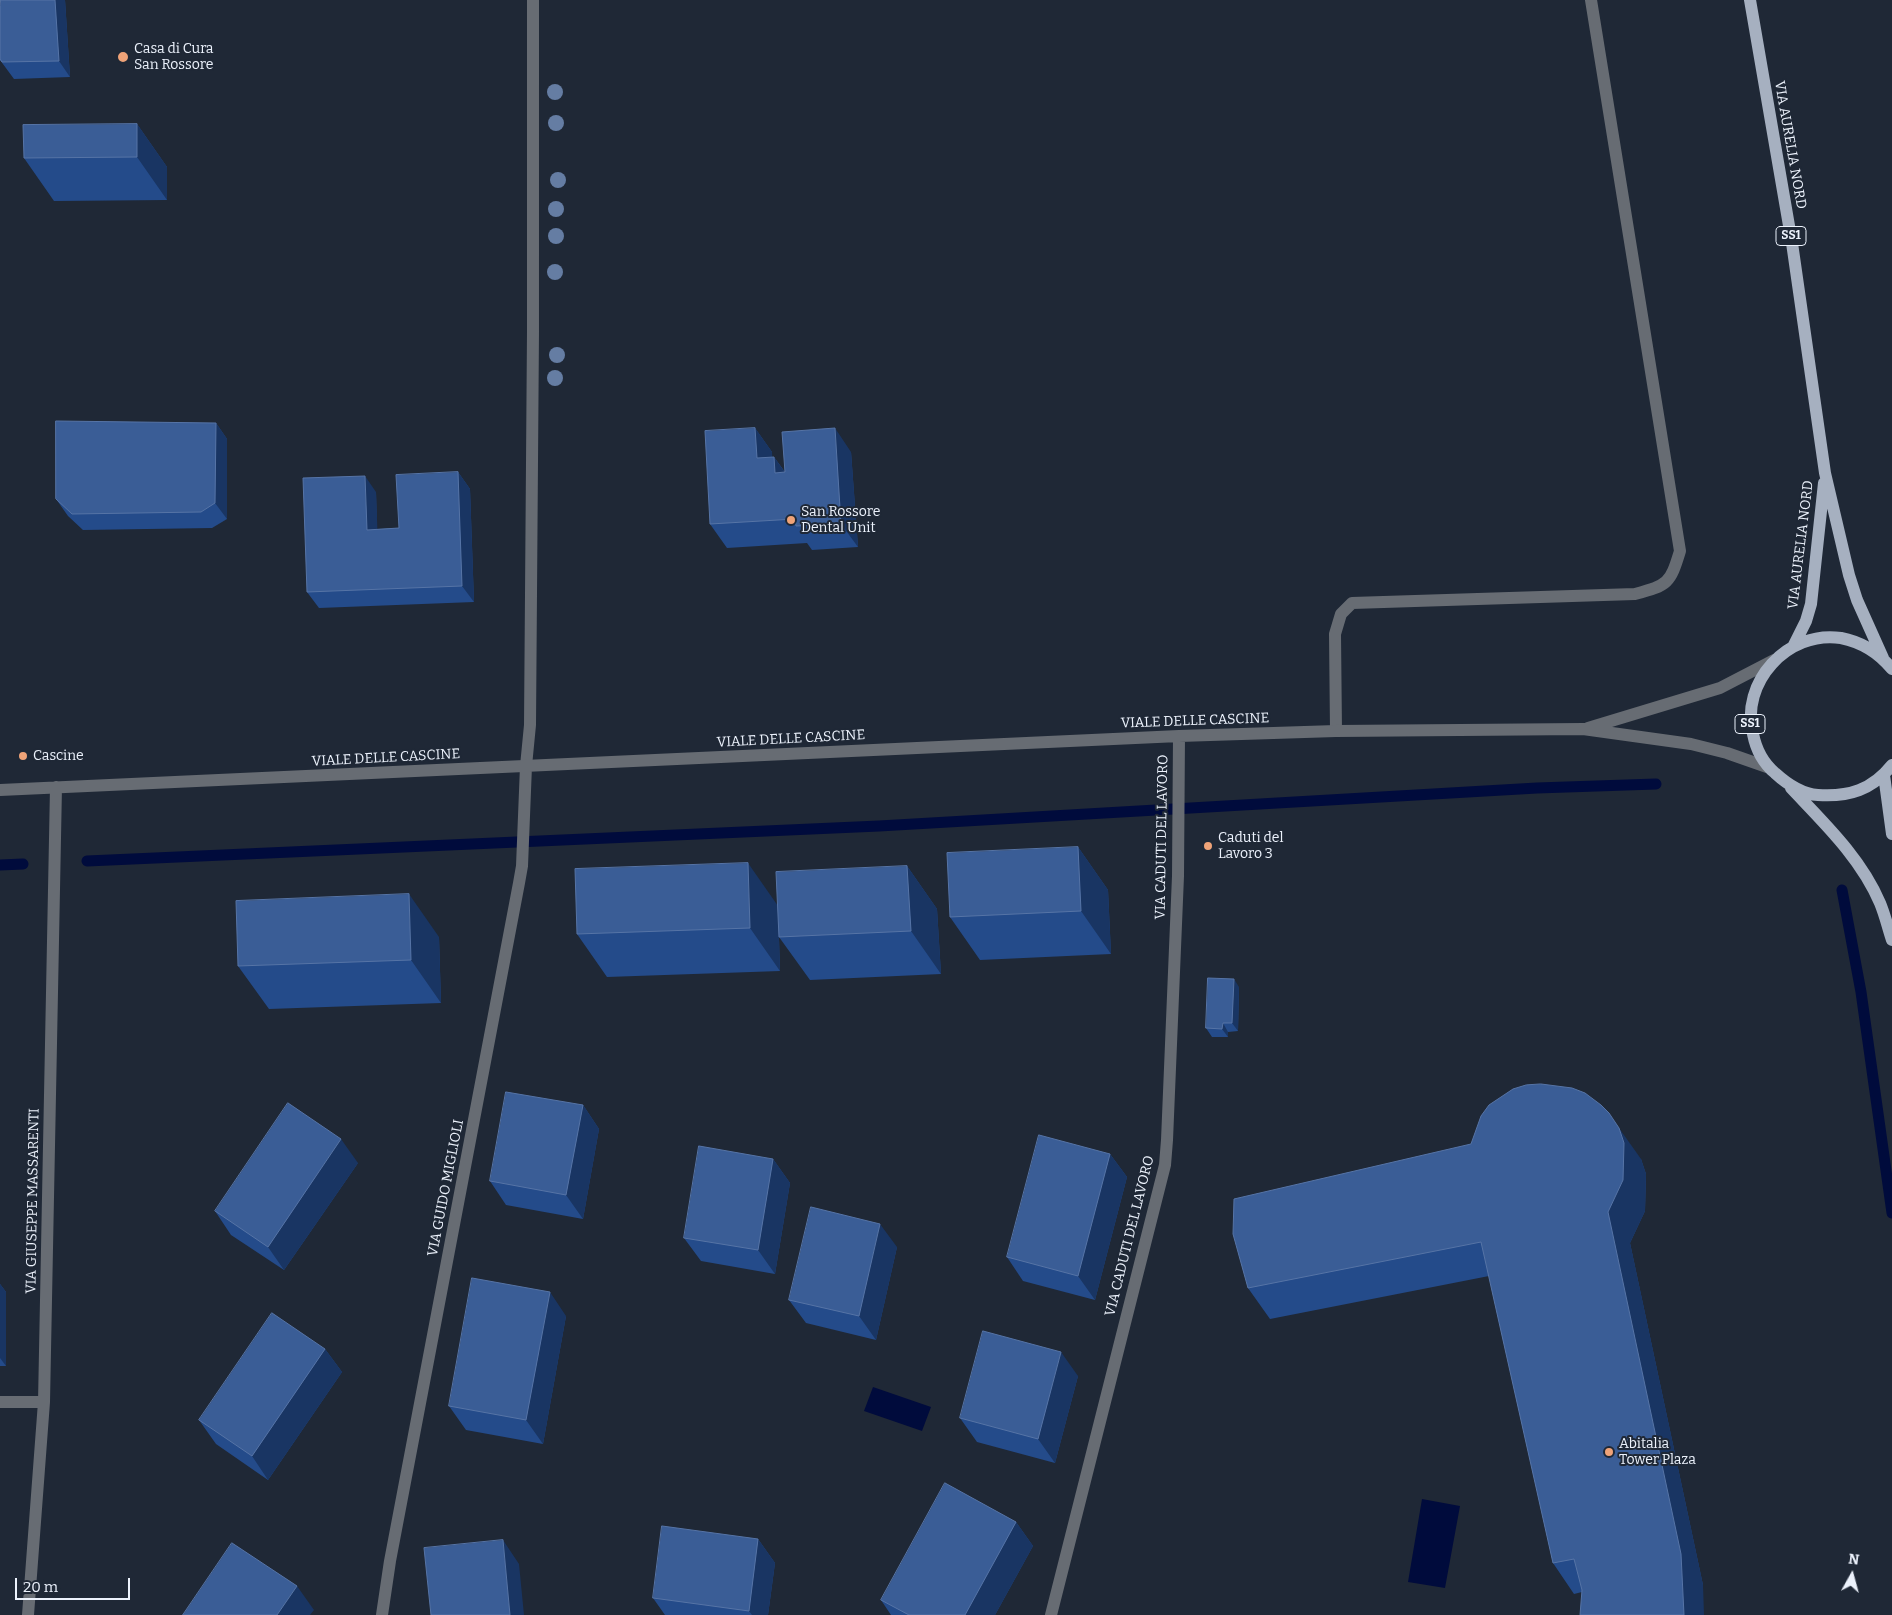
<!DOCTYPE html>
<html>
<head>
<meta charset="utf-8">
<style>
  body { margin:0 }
  #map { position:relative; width:1892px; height:1615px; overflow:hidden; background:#1f2836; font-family:Bitter,serif }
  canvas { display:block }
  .north { position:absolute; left:1827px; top:1550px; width:50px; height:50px; -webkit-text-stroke:4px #1f2836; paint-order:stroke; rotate:7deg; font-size:14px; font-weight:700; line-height:20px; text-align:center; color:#ecf2fc }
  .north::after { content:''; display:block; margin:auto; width:18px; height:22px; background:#ecf2fc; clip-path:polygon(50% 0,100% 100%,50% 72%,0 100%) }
  .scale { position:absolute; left:15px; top:1578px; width:115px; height:22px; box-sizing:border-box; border:2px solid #ecf2fc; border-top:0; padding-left:6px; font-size:15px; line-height:18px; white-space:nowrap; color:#ecf2fc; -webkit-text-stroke:4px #1f2836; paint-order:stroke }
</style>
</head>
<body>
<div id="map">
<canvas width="1892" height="1615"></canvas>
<div class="north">N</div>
<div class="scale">20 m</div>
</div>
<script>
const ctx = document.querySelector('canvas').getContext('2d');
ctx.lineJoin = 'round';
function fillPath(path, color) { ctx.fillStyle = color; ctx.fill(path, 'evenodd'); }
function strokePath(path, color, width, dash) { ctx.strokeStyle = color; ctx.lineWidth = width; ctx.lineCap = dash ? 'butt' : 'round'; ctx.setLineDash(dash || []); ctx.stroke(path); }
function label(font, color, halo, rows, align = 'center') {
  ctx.font = font + ' Bitter,serif'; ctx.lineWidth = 4; ctx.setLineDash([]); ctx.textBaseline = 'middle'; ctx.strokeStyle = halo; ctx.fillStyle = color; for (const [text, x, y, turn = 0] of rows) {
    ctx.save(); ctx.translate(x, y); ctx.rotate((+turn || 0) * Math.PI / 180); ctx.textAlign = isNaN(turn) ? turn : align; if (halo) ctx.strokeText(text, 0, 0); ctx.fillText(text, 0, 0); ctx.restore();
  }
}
const water = new Path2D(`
  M 873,1387 L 931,1407 L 922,1431 L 864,1411 Z
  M 1422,1499 L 1460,1506 L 1445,1588 L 1408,1582 Z`);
const stream = new Path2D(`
  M 87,861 L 879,826 L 1537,788 L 1656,784
  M 0,865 L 23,864
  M 1842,890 L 1861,992 L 1892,1213`);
const service = new Path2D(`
  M 1336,731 L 1335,634 L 1341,614 L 1352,603 L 1635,594 C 1668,585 1670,584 1680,551 L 1591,0
  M 526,766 L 530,725 L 533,331 L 533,0`);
const minor = new Path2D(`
  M 1588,728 L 1720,688 L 1774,660
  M 0,790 L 1179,736 L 1336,731 L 1583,729 L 1691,744 L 1727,753 L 1767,767
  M 0,1402 L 44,1402
  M 28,1615 L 44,1402 L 56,787
  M 382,1615 L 390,1561 L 519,883 L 522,866 L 526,766
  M 1051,1615 L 1165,1165 L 1167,1140 L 1178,876 L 1179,736`);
const primary = new Path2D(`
  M 1750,0 L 1792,243 L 1825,473 L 1849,575 L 1857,600 L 1883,658
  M 1793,647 L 1806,621 L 1811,604 L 1824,483
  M 1892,669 C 1879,653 1861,642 1841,638 C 1787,630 1740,683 1753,734 C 1756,749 1763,763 1775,773 C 1787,784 1801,794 1818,795 C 1849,797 1872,790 1892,765
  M 1884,775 L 1892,834
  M 1791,788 C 1824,823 1861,858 1880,903 C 1885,915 1888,928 1892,940`);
const trees = [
  [555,92],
  [556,123],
  [558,180],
  [556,209],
  [556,236],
  [555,272],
  [557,355],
  [555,378]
];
const wall = new Path2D(`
  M 1,0 L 65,0 L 70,77 L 14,79 L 0,60 Z
  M 137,124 L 167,167 L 167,200 L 54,201 L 24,158 Z
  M 216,423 L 227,439 L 227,519 L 212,528 L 83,530 L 68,516 L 56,499 Z
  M 755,428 L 772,452 L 772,457 L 774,457 L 785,472 L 851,452 L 858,547 L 812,550 L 807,543 L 727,548 L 710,524 Z
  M 458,472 L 470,489 L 474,602 L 319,608 L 307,592 L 376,492 L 377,529 L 399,528 Z
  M 1078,847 L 1108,890 L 1111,954 L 980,960 L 950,917 Z
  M 907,866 L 937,909 L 941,974 L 810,980 L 779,937 L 778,907 L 780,971 L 607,977 L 577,934 L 778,906 Z
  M 439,937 L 441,1003 L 269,1009 L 238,966 Z
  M 1239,987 L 1238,1031 L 1228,1032 L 1228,1037 L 1212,1037 L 1206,1028 Z
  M 583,1105 L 599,1129 L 583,1219 L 506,1205 L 490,1181 Z
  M 1110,1154 L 1127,1177 L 1095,1300 L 1023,1281 L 1007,1257 Z
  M 773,1159 L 790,1183 L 775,1274 L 701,1261 L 684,1238 Z
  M 1641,1159 L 1646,1174 L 1645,1211 L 1630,1243 L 1703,1585 L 1582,1592 L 1574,1594 L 1553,1563 L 1489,1276 L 1270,1319 L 1248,1288 Z
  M 358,1163 L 284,1270 L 231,1235 L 215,1211 Z
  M 897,1247 L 876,1340 L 806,1323 L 789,1300 Z
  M 0,1284 L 6,1292 L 6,1366 L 0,1366 Z
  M 566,1316 L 543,1444 L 466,1430 L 449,1406 Z
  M 325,1349 L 342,1372 L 268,1480 L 216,1444 L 199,1420 Z
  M 1078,1376 L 1055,1463 L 977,1442 L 960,1418 Z
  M 1016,1522 L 1033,1546 L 995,1615 L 891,1615 L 881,1600 Z
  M 758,1539 L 775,1563 L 768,1615 L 665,1615 L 653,1598 Z`);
const shadedWall = new Path2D(`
  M 55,0 L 65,0 L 70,77 L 59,61 Z
  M 137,124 L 167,167 L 167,200 L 137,157 Z
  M 216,423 L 227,439 L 227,519 L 215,503 Z
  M 755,428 L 772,452 L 774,482 L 757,458 Z
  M 835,428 L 851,452 L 858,547 L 841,524 Z
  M 774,457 L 791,481 L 775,473 Z
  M 458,472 L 470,489 L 474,602 L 462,586 Z
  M 365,476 L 376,492 L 378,546 L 367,530 Z
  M 1078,847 L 1108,890 L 1111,954 L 1081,911 Z
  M 748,863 L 778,906 L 780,971 L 750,928 Z
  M 907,866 L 937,909 L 941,974 L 911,931 Z
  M 409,894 L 439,937 L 441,1003 L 411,960 Z
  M 1234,979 L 1239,987 L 1238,1031 L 1232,1023 Z
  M 1223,1023 L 1228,1032 L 1228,1037 L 1222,1029 Z
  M 583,1105 L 599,1129 L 583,1219 L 566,1195 Z
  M 1619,1128 L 1641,1159 L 1646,1174 L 1645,1211 L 1630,1243 L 1703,1585 L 1704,1615 L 1684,1615 L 1608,1212 Z
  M 341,1139 L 358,1163 L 284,1270 L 268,1247 Z
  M 1110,1154 L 1127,1177 L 1095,1300 L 1078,1276 Z
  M 773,1159 L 790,1183 L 775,1274 L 758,1250 Z
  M 880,1224 L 897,1247 L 876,1340 L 859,1316 Z
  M 0,1284 L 6,1292 L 6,1366 L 0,1358 Z
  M 550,1292 L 566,1316 L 543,1444 L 526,1420 Z
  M 325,1349 L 342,1372 L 268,1480 L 252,1456 Z
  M 1061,1352 L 1078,1376 L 1055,1463 L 1038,1439 Z
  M 1016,1522 L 1033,1546 L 995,1615 L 965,1615 Z
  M 758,1539 L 775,1563 L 768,1615 L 752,1615 L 749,1611 Z
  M 503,1540 L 519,1564 L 524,1615 L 510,1615 Z
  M 297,1586 L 314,1610 L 310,1615 L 277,1615 Z`);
const building = new Path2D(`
  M 1,0 L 55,0 L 59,61 L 2,62 L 0,59 L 0,6 Z
  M 137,124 L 137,157 L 24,158 L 23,125 Z
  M 56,421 L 216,423 L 215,503 L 201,512 L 72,514 L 56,499 Z
  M 755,428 L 757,458 L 774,457 L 775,473 L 785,472 L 782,432 L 835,428 L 841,524 L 796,526 L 795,519 L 710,524 L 705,431 Z
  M 458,472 L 462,586 L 307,592 L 303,478 L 365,476 L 367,530 L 399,528 L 396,475 Z
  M 1078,847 L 1081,911 L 950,917 L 947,853 Z
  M 748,863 L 750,928 L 577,934 L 575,869 Z
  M 907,866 L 911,931 L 779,937 L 776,872 Z
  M 409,894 L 411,960 L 238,966 L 236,901 Z
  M 1208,978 L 1234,979 L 1232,1023 L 1223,1023 L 1222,1029 L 1206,1028 Z
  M 1541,1084 L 1572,1088 L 1585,1093 L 1601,1105 L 1609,1113 L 1619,1128 L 1624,1143 L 1623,1180 L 1608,1212 L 1681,1554 L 1684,1615 L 1580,1615 L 1582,1590 L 1574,1559 L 1553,1563 L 1481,1242 L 1248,1288 L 1233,1234 L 1234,1199 L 1471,1144 L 1481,1116 L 1489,1105 L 1513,1089 L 1526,1085 Z
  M 506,1092 L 583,1105 L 566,1195 L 490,1181 Z
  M 288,1103 L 341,1139 L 268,1247 L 215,1211 Z
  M 1039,1135 L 1110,1154 L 1078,1276 L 1007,1257 Z
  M 699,1146 L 773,1159 L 758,1250 L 684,1238 Z
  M 811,1207 L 880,1224 L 859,1316 L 789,1300 Z
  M 472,1278 L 550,1292 L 526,1420 L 449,1406 Z
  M 272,1313 L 325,1349 L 252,1456 L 199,1420 Z
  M 983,1331 L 1061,1352 L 1038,1439 L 960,1418 Z
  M 945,1483 L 1016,1522 L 965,1615 L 909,1615 L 881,1600 Z
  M 662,1526 L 758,1539 L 749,1611 L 653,1598 Z
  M 503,1540 L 510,1615 L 431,1615 L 424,1548 Z
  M 232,1543 L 297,1586 L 277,1615 L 183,1615 Z`);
const markers = [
  [123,57,6,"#efa378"],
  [791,520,5,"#efa378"],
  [23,756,5,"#efa378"],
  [1208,846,5,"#efa378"],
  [1609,1452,5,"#efa378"]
];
const shields = [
  [1791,236,30],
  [1750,724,30]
];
const shieldNames = [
  ["SS1",1791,236],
  ["SS1",1750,724]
];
const poiNames = [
  ["Casa di Cura",134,49],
  ["San Rossore",134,65],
  ["San Rossore",801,512],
  ["Dental Unit",801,528],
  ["Cascine",33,756],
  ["Caduti del",1218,838],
  ["Lavoro 3",1218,854],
  ["Abitalia",1619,1444],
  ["Tower Plaza",1619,1460]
];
const streetNames = [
  ["VIA AURELIA NORD",1790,145,80],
  ["VIA AURELIA NORD",1801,545,-83],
  ["VIALE DELLE CASCINE",1195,721,-2],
  ["VIALE DELLE CASCINE",791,739,-3],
  ["VIALE DELLE CASCINE",386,758,-3],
  ["VIA CADUTI DEL LAVORO",1162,837,-89],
  ["VIA GUIDO MIGLIOLI",446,1188,-79],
  ["VIA GIUSEPPE MASSARENTI",33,1201,-89],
  ["VIA CADUTI DEL LAVORO",1130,1236,-76]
];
fillPath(water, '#000b3c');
strokePath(stream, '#000b3c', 11);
strokePath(service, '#676c73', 12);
strokePath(minor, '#676c73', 12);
strokePath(primary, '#a6b0c0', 12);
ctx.fillStyle = '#657da3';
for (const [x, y] of trees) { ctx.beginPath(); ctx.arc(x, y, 8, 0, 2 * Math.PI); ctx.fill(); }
fillPath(wall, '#244b8a');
fillPath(shadedWall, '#193563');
fillPath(building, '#3a5d96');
strokePath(building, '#5674a6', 1);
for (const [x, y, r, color] of markers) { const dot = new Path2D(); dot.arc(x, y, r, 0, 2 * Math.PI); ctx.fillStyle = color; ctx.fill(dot); strokePath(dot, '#1f2836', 2); }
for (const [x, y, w] of shields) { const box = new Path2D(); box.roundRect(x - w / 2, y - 9.5, w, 19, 4); ctx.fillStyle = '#1f2836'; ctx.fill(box); strokePath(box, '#ecf2fc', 1); }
label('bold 12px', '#ecf2fc', null, shieldNames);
label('14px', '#ecf2fc', '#1f2836', poiNames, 'left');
label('14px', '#ecf2fc', '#1f2836', streetNames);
</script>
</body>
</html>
